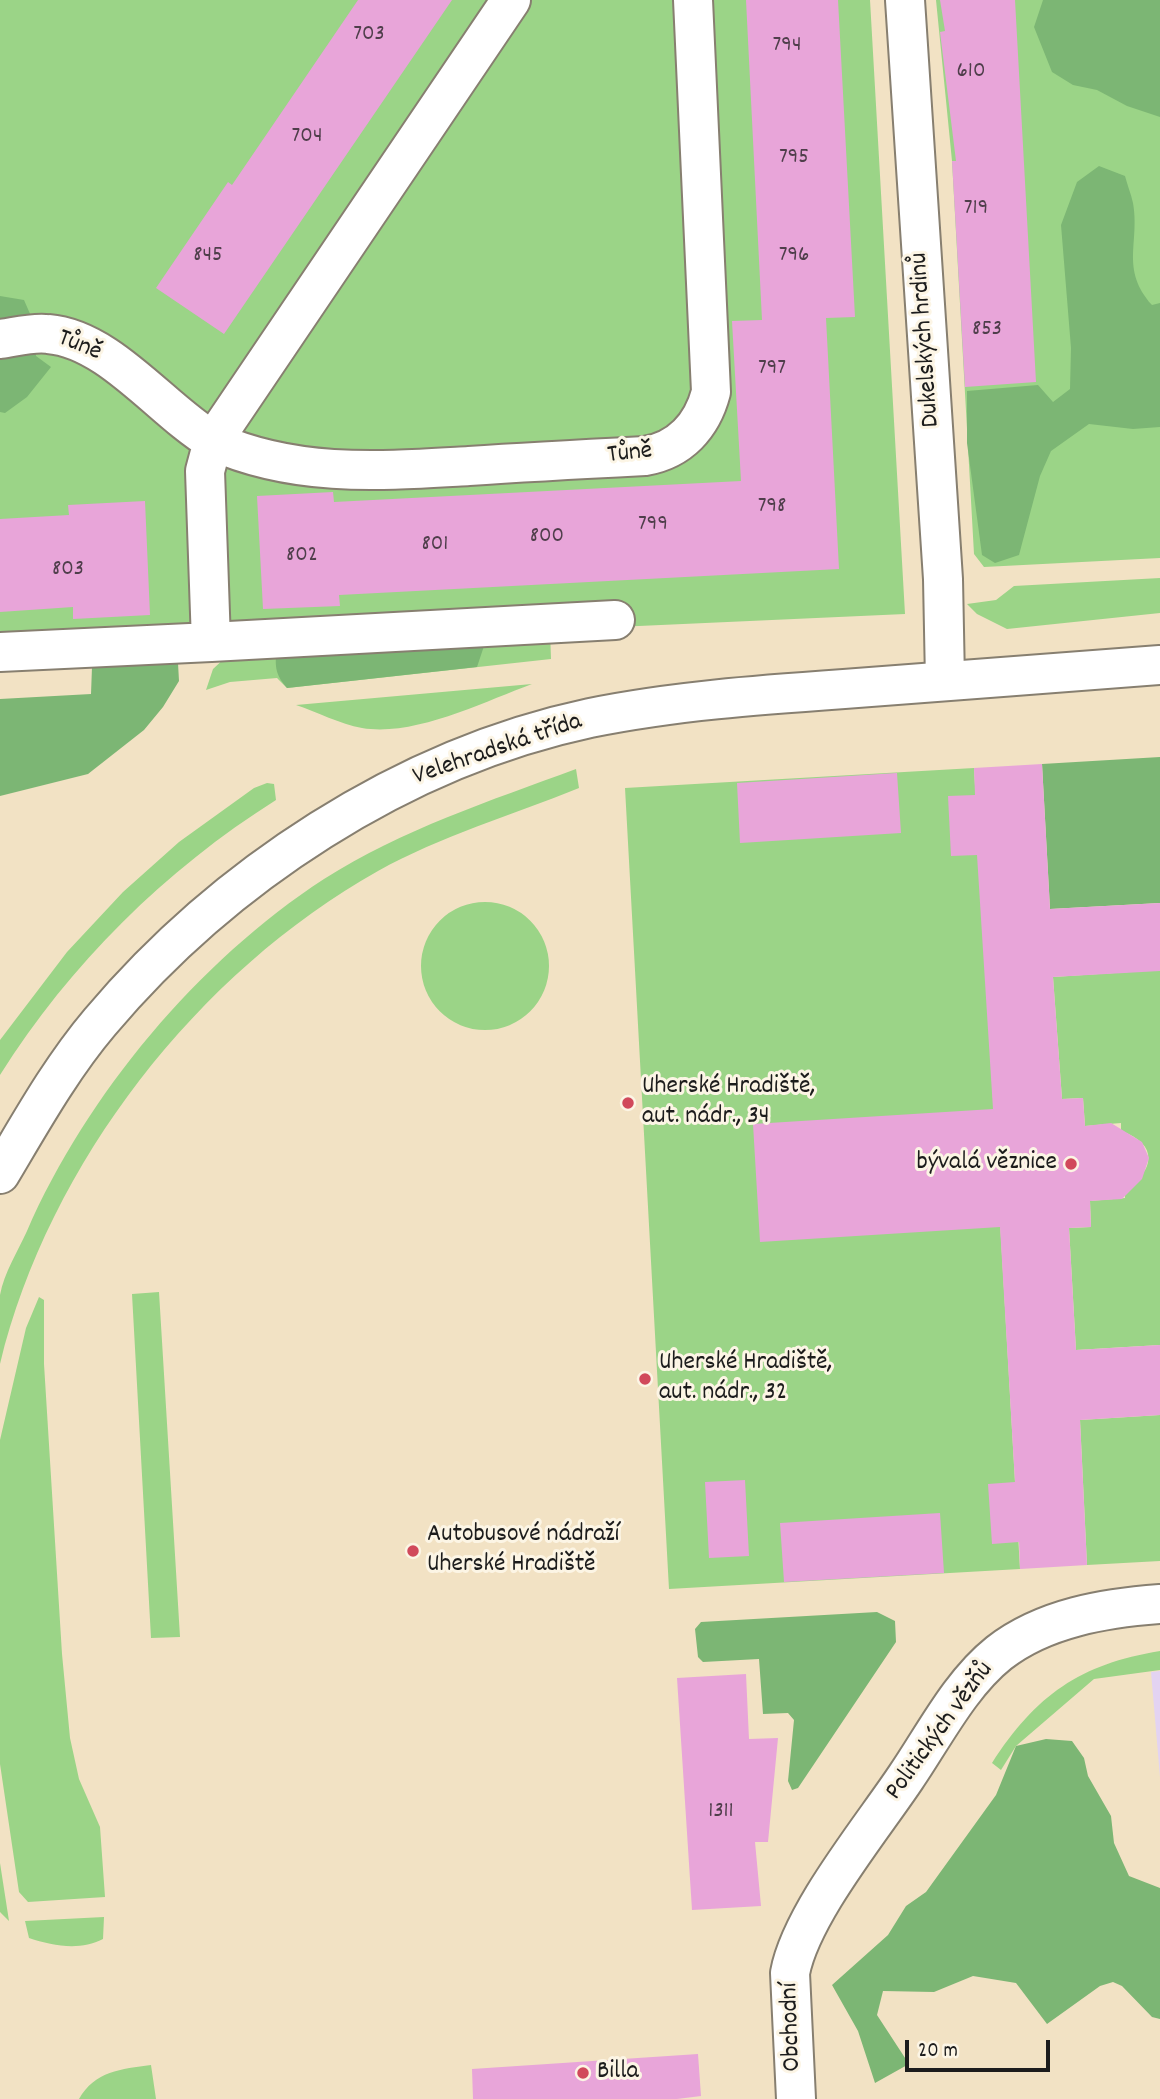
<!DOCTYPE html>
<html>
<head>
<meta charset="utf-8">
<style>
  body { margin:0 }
  #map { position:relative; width:1160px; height:2099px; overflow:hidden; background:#f2e2c4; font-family:Dekko,sans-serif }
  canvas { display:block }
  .scale { position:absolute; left:905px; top:2040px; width:145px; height:32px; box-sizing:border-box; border:4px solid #1c1c1c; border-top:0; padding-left:9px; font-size:21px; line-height:24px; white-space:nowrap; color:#1c1c1c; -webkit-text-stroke:5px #fcf5e5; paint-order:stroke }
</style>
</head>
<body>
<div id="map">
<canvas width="1160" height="2099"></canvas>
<div class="scale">20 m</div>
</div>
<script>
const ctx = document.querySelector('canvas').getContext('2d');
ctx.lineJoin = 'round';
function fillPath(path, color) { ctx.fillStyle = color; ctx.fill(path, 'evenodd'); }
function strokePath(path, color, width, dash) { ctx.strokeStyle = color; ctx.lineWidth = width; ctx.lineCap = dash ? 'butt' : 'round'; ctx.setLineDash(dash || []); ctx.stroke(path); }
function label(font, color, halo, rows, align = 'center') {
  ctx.font = font + ' Dekko,sans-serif'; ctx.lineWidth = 6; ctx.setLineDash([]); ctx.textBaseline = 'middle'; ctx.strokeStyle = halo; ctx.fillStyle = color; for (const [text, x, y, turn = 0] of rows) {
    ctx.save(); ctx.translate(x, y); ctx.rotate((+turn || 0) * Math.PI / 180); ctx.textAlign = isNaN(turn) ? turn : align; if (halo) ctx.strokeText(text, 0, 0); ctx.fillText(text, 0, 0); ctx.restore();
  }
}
const built = new Path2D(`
  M 1160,1671 L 1160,1777 L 1151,1672 Z`);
const green = new Path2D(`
  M 0,0 L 870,0 L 905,614 L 550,630 L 551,659 L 287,688 L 277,678 L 230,682 L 206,690 L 213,669 L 227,656 L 0,656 Z
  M 936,0 L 1160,0 L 1160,558 L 984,567 L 974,554 L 952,161 Z
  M 1160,578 L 1160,613 L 1007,629 L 977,614 L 967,604 L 996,600 L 1014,586 Z
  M 532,684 C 483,702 414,737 362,728 C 340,724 317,712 296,705 Z
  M 974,768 L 1020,1569 L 669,1589 L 625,788 Z
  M 576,769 L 579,788 C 512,815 441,836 378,871 C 198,972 49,1163 0,1364 C 0,1342 0,1316 0,1295 C 4,1273 18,1251 27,1231 C 87,1094 198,961 324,879 C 403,829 490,801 576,769 Z
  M 267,783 L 274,784 L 276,800 C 165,870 70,964 0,1075 L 0,1040 L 67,952 L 123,892 L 179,842 L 254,788 Z
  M421 966a64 64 0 1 1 128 0a64 64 0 1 1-128 0Z
  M 1160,970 L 1160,1345 L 1076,1350 L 1069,1228 L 1091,1227 L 1090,1201 L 1125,1198 L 1125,1189 C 1155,1171 1159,1144 1121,1131 L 1121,1123 L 1085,1126 L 1083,1098 L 1062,1099 L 1053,977 Z
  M 159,1292 L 180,1637 L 151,1638 L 132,1294 Z
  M 39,1297 L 44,1300 L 44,1364 L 62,1654 L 70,1738 L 79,1779 L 100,1827 L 105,1897 L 28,1902 L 19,1892 L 0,1764 L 0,1440 L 26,1328 Z
  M 1160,1415 L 1160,1561 L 1087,1565 L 1080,1420 Z
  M 1160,1651 L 1160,1670 L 1094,1679 L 1016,1746 L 1001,1770 L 992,1763 C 1036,1695 1080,1664 1160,1651 Z
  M 0,1863 L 9,1921 L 0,1912 Z
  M 104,1917 L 103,1939 C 80,1951 53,1946 29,1938 L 25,1921 Z
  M 151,2065 L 156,2099 L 79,2099 C 95,2071 121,2069 151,2065 Z`);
const forest = new Path2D(`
  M 1043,0 L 1160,0 L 1160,117 L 1127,106 L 1097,90 L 1073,85 L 1052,72 L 1034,27 Z
  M 1099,166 L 1125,176 C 1127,184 1131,194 1133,203 C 1140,243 1120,269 1152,305 L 1160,303 L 1160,427 L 1133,429 L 1089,424 L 1051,451 L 1040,476 L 1019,555 L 995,563 L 982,555 L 967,443 L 967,391 L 1038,385 L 1053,402 L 1070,389 L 1071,348 L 1061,225 L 1077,182 Z
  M 0,296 L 24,300 L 41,339 L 35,346 L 36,356 L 51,367 L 27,397 L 5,413 L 0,412 Z
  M 484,646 L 477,667 L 287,688 C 277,676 275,670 276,654 Z
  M 178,663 L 179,681 L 163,707 L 144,730 L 88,774 L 0,796 L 0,699 L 91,694 L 92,667 Z
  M 1160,757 L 1160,903 L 1050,909 L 1042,764 Z
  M 877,1612 L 895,1621 L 896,1642 L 798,1788 L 792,1790 L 788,1781 L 794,1720 L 788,1713 L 763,1714 L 759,1659 L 703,1662 L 698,1657 L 695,1629 L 701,1622 Z
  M 1046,1739 L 1072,1741 L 1084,1758 L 1088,1776 L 1111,1816 L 1114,1843 L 1129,1876 L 1160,1888 L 1160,2019 L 1152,2017 L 1122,1986 L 1113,1982 L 1100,1986 L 1047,2024 L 1016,1983 L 973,1976 L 934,1992 L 883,1991 L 877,2015 L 909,2064 L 875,2083 L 858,2031 L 832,1985 L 888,1935 L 906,1906 L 926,1892 L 996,1795 L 1016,1746 Z`);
const building = new Path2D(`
  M 358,0 L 452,0 L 224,334 L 156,288 L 228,182 L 232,185 Z
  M 746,0 L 838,0 L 855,317 L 826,318 L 839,569 L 339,595 L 340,606 L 263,609 L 257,496 L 333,492 L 334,502 L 741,481 L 732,321 L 762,320 Z
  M 940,0 L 1015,0 L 1036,382 L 965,387 L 952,161 L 956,161 L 940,32 L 945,31 Z
  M 145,501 L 150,615 L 73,619 L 73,607 L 0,612 L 0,519 L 69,515 L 68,505 Z
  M 1042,764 L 1050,909 L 1160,903 L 1160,971 L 1053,977 L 1062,1099 L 1083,1098 L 1085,1126 L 1111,1123 L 1142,1142 L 1149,1158 L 1142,1179 L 1122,1199 L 1090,1201 L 1091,1227 L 1069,1228 L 1076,1350 L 1160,1345 L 1160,1415 L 1080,1420 L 1087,1565 L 1020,1569 L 1019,1542 L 992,1544 L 988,1484 L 1015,1482 L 1000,1227 L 760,1242 L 753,1124 L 993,1109 L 977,855 L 951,856 L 948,796 L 975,795 L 974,768 Z
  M 897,773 L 901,833 L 740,843 L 737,783 Z
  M 745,1480 L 749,1556 L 709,1558 L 705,1482 Z
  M 940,1513 L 944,1573 L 784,1582 L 780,1523 Z
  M 746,1674 L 749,1739 L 778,1738 L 768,1842 L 755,1842 L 761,1906 L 692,1910 L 677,1678 Z
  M 698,2054 L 701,2096 L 677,2099 L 473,2099 L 472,2069 Z`);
const minor = new Path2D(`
  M 905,0 L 943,579 L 945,681
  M 0,339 C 15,337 32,332 48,334 C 110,339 161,410 213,441 L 511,0
  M 615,620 L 211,642 L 205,471 L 213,441 C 296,478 381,471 469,466 C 528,462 586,459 645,456 C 680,450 702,426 711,392 L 693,0
  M 0,652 L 211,642
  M 796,2099 L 790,1973 C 801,1914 872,1828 906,1777 C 934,1736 960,1684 999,1653 C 1044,1618 1105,1608 1160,1604`);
const primary = new Path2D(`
  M 0,1174 C 31,1122 61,1068 100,1022 C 223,876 402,758 590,718 C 674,701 759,695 844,689 C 949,681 1055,673 1160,665`);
const markers = [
  [628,1103,7,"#d1495b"],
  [1071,1164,7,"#d1495b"],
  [645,1379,7,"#d1495b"],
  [413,1551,7,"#d1495b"],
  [583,2073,7,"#d1495b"]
];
const numberNames = [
  ["703",369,36],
  ["794",787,47],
  ["610",971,73],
  ["704",307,138],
  ["795",794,159],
  ["719",976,210],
  ["845",208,257],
  ["796",794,257],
  ["853",987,331],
  ["797",772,370],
  ["798",772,508],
  ["799",653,526],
  ["800",547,538],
  ["801",435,546],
  ["802",302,557],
  ["803",68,571],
  ["1311",721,1813]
];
const streetNames = [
  ["Dukelských hrdinů",927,340,-94],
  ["Tůně",79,347,22],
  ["Tůně",630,455,-6],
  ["Velehradská třída",498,751,-19],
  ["Politických vězňů",941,1732,-54],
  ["Obchodní",793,2027,-92]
];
const poiNames = [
  ["Uherské Hradiště,",642,1088],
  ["aut. nádr., 34",642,1118],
  ["bývalá věznice",1057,1164,"right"],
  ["Uherské Hradiště,",659,1364],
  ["aut. nádr., 32",659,1394],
  ["Autobusové nádraží",427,1536],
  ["Uherské Hradiště",427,1566],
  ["Billa",597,2073]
];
fillPath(built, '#e3d3f2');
fillPath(green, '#9bd487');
fillPath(forest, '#7cb674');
fillPath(building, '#e8a5d9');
strokePath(minor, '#877f70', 42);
strokePath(primary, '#877f70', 42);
strokePath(minor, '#fff', 38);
strokePath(primary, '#fff', 38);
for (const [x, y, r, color] of markers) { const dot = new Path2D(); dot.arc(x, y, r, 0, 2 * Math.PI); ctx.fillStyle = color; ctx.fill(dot); strokePath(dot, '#fcf5e5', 2.5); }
label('23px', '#4f3e4b', null, numberNames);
label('26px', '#1c1c1c', '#fcf5e5', streetNames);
label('26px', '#1c1c1c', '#fcf5e5', poiNames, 'left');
</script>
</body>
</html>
